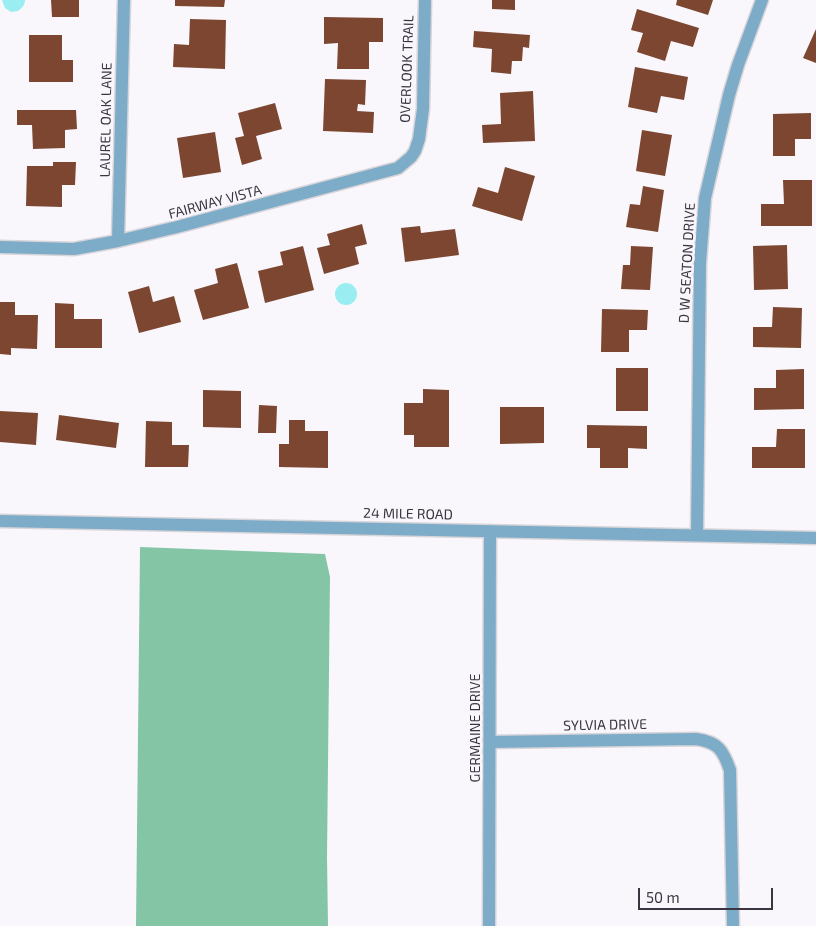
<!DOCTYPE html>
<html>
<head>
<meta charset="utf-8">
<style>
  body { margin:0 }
  #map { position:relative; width:816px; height:926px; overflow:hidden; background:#f9f7fc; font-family:"Exo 2",sans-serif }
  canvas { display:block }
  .scale { position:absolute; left:638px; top:888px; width:135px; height:22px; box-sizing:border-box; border:2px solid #3a3540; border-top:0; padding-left:6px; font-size:15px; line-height:18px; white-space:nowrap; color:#3a3540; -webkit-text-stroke:4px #f9f7fc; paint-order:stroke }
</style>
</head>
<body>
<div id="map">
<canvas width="816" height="926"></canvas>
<div class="scale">50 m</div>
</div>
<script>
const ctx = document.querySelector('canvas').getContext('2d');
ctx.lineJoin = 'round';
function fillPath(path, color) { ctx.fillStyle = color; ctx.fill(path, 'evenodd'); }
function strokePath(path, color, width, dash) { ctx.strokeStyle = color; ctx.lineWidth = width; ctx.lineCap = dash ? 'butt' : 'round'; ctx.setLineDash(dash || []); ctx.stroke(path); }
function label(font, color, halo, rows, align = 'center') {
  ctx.font = font + ' "Exo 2",sans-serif'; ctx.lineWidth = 5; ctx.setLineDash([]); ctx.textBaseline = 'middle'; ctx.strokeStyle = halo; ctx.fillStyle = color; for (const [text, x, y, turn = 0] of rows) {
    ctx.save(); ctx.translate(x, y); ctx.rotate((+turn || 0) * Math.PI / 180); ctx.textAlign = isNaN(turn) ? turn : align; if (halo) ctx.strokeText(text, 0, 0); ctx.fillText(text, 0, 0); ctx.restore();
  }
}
const forest = new Path2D(`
  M 140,547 L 325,554 L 330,577 L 327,857 L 328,926 L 136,926 Z`);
const water = new Path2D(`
  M 2,0 L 25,0 C 25,5 22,8 18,11 L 11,12 L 5,8 Z
  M335 294a11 11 0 1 1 22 0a11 11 0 1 1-22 0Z`);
const building = new Path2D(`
  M 51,0 L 79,0 L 79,17 L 52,17 Z
  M 175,0 L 225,0 L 224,7 L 175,6 Z
  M 492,0 L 515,0 L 515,10 L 492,9 Z
  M 677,0 L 713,0 L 708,15 L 676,5 Z
  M 637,9 L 699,28 L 693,47 L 671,41 L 665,61 L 637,52 L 643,33 L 631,30 Z
  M 324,17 L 383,18 L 383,42 L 369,42 L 369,69 L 337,69 L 338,43 L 324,44 Z
  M 190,19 L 226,20 L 225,69 L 173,67 L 174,44 L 189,45 Z
  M 816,29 L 816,63 L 803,58 Z
  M 474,31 L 530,35 L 529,48 L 523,47 L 522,61 L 512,61 L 511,74 L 491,72 L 492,49 L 473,47 Z
  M 29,35 L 62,35 L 62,60 L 73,60 L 73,82 L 29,82 Z
  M 635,67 L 688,77 L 684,100 L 661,96 L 657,113 L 628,107 Z
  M 325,79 L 366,80 L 365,105 L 358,104 L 357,111 L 374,112 L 373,133 L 323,131 Z
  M 533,91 L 535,141 L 483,143 L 482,125 L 501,124 L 500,93 Z
  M 275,103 L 282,129 L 256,136 L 262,159 L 242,165 L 235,138 L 244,136 L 238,113 Z
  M 17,110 L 76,110 L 77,129 L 65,130 L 65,148 L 33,149 L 32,125 L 17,125 Z
  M 811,113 L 811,139 L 795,139 L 795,156 L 773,156 L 773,114 Z
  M 642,130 L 672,135 L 665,176 L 636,171 Z
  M 215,132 L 221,172 L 183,178 L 177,138 Z
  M 53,162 L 76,162 L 75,185 L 62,185 L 62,207 L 26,206 L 27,166 L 53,166 Z
  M 505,167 L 535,176 L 522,221 L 472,206 L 478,187 L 498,193 Z
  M 783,180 L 812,180 L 812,226 L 761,226 L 761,204 L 784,204 Z
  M 643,186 L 664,190 L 658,232 L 626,227 L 630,204 L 640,205 Z
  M 362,224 L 367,244 L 355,247 L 359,264 L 324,274 L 317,248 L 330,245 L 327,234 Z
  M 420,226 L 421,233 L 455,229 L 459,255 L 405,262 L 401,228 Z
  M 787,245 L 788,289 L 754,290 L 753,246 Z
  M 303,246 L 314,290 L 265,303 L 258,271 L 283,265 L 280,252 Z
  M 631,246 L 653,247 L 650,290 L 621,289 L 623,265 L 630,265 Z
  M 237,263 L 249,308 L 203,320 L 194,290 L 218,283 L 215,269 Z
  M 149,286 L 153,302 L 174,296 L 181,322 L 139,333 L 128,292 Z
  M 0,302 L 15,302 L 15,315 L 38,315 L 37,349 L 11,348 L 11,355 L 0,354 Z
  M 55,303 L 74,304 L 74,319 L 102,319 L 102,348 L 55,348 Z
  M 773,307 L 802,308 L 801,348 L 753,347 L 753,327 L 772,327 Z
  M 602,309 L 648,310 L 647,330 L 629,330 L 629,352 L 601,352 Z
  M 616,368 L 648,368 L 648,411 L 616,411 Z
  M 804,369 L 804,409 L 754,410 L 754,388 L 776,388 L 776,370 Z
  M 423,389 L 449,390 L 449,447 L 414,447 L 414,435 L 404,435 L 404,403 L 423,403 Z
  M 203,390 L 241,391 L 241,428 L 203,427 Z
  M 259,405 L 277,406 L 276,433 L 258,433 Z
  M 500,407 L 544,407 L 544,443 L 500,444 Z
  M 0,411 L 38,413 L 36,445 L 0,442 Z
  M 59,415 L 119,423 L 116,448 L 56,440 Z
  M 289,420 L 305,420 L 305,431 L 328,431 L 328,468 L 279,467 L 279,444 L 289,444 Z
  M 146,421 L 172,422 L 172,445 L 189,445 L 188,467 L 145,467 Z
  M 587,425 L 647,426 L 647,449 L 628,448 L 628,468 L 600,468 L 600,448 L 587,448 Z
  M 777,429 L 805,429 L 805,468 L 752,468 L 752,447 L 776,447 Z`);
const minor = new Path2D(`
  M 118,241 L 124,0
  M 0,247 L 74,249 L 118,241 L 177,227 L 398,168 L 411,157 L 415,151 L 419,139 L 423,109 L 425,0
  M 0,521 L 816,538
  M 697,535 L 700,263 L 705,198 L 729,95 L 738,65 L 762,0
  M 490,742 L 696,739 C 718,742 723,750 730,770 L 733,926
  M 489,926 L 490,531`);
const streetNames = [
  ["OVERLOOK TRAIL",407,69,-88],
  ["LAUREL OAK LANE",106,120,-89],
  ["FAIRWAY VISTA",215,202,-15],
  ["D W SEATON DRIVE",687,263,-87],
  ["24 MILE ROAD",408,514,1],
  ["SYLVIA DRIVE",605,725,-1],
  ["GERMAINE DRIVE",475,728,-90]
];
fillPath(forest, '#84c5a5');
fillPath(water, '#9aeef2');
fillPath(building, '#7c4630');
strokePath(minor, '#d7d4da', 15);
strokePath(minor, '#7cacc7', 12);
label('14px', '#3a3540', '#f9f7fc', streetNames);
</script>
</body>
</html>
